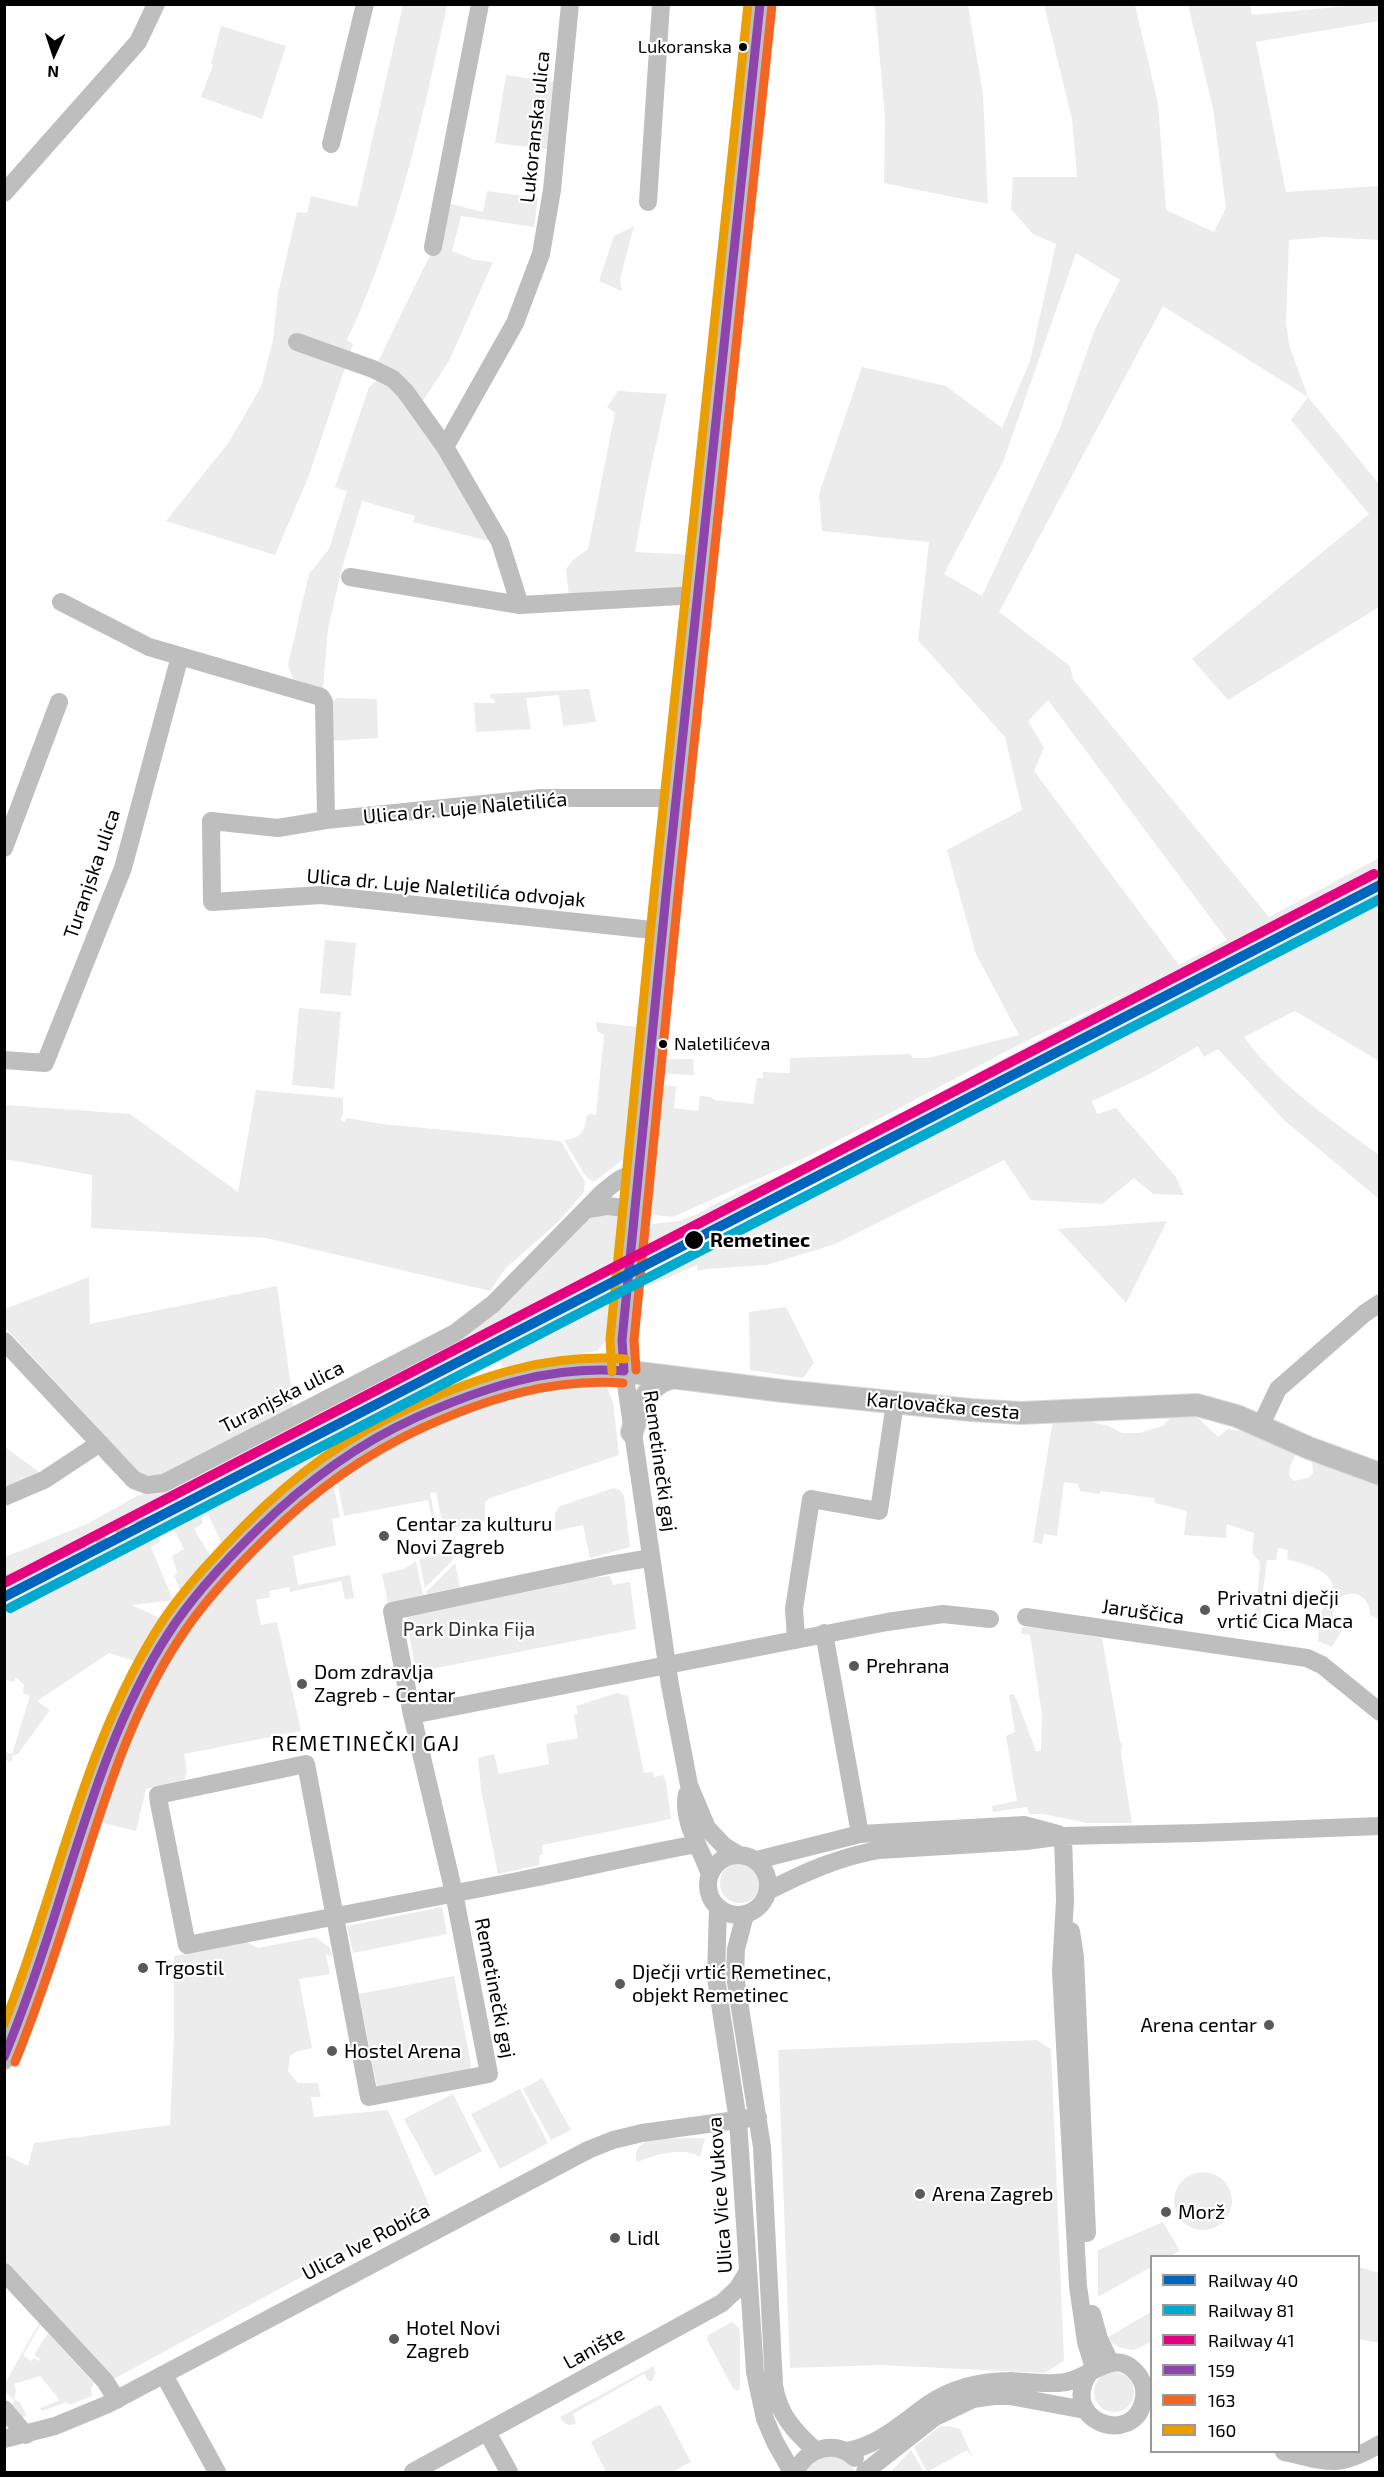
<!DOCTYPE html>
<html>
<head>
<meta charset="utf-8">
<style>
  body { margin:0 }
  #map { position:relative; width:1384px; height:2477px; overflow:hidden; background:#fff; font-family:"Exo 2",sans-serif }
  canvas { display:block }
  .frame { position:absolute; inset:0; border:6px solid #000; pointer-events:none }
  .legend { position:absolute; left:1150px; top:2255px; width:210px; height:198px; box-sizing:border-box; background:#fff; border:2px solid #999; margin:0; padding:8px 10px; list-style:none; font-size:18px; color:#000 }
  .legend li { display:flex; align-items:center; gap:12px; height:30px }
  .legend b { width:30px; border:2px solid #999 }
  .north { position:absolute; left:24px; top:24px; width:60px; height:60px; -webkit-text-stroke:4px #fff; paint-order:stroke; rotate:183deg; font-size:16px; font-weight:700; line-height:24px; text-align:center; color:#000 }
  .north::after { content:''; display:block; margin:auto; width:21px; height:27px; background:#000; clip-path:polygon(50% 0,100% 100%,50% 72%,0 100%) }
</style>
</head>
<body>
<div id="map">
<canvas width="1384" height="2477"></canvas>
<div class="frame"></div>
<ul class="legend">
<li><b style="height:8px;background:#0065bd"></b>Railway 40</li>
<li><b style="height:8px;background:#00a9ce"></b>Railway 81</li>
<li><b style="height:8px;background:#e5007d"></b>Railway 41</li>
<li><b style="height:8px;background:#8e44ad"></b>159</li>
<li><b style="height:8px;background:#f26522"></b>163</li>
<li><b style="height:8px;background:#eb9e00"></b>160</li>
</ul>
<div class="north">N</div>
</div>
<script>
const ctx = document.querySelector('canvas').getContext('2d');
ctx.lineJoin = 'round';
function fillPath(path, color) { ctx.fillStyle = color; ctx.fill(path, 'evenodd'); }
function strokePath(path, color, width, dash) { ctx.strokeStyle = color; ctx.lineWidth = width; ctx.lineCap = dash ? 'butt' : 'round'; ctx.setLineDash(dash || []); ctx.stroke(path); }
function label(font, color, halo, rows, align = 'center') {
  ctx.font = font + ' "Exo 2",sans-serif'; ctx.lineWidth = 4.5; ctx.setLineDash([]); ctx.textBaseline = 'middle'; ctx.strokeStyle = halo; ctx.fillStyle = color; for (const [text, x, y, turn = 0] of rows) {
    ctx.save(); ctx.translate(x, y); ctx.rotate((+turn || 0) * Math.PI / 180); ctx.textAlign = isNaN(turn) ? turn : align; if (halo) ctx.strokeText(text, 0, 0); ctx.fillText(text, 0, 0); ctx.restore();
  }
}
const green = new Path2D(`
  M 403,5 L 447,5 C 422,120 398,232 347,340 L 353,344 L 308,478 L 275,555 L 166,521 L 229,442 L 261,387 L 273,340 L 278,293 L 297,212 L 307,213 L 311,196 L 357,207 Z
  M 875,5 L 968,5 L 983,94 L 988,204 L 884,183 L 885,117 Z
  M 1044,5 L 1135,5 L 1158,103 L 1166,210 L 1214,232 L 1226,208 L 1213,108 L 1188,5 L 1250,5 L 1252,15 L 1358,5 L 1379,5 L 1379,21 L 1256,42 L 1286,192 L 1379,186 L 1379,240 L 1325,237 L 1289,240 L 1286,322 L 1289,345 L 1308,397 L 1379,484 L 1379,607 L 1228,700 L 1192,659 L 1369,514 L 1291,420 L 1308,397 L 1163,306 L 999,612 L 1070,666 L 1073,679 L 1269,917 L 1379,858 L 1379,885 L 874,1147 L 641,1263 L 643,1235 L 652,1226 L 652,1224 L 678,1221 L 695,1215 L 752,1185 L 793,1171 L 1134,989 L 1022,1043 L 809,1156 L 673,1217 L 653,1215 L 646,1199 L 659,1084 L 676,1087 L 674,1108 L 698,1111 L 700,1096 L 711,1097 L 714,1100 L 753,1104 L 757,1078 L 763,1078 L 763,1072 L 790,1073 L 790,1058 L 911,1054 L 912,1058 L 928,1058 L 1019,1035 L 976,954 L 947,850 L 1022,810 L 1005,737 L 918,640 L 929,542 L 822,531 L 819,494 L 862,367 L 946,386 L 1002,428 L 1030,361 L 1056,244 L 1033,234 L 1011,209 L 1013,177 L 1077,177 L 1072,119 ZM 1076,253 L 1120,280 L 1095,329 L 1060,428 L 982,596 L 944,574 L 1003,462 ZM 1048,700 L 1227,940 L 1179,965 L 1034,771 L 1044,748 L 1028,721 Z
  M 221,26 L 286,46 L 262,119 L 201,97 L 213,65 L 211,64 Z
  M 506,75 L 556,82 L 547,149 L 495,143 Z
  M 487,191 L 538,198 L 534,227 L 461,216 L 452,251 L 475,260 L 493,262 L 449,361 L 422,402 L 375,368 L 430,255 L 447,203 L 483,212 Z
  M 634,226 L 620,279 L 622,291 L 599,281 L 614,236 Z
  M 382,380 L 402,394 L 497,543 L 413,522 L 415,516 L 362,501 L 342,568 L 328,628 L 323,690 L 293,679 L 288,665 L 309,574 L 329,549 L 347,491 L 335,487 L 369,387 L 376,381 Z
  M 618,391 L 667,394 L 647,485 L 635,552 L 693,555 L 690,588 L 569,597 L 566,569 L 572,561 L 588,549 L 615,413 L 607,407 Z
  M 589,689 L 596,722 L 563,726 L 559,695 L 526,698 L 531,729 L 476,732 L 474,703 L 495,703 L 494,699 L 490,698 L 490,694 Z
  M 337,698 L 377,699 L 378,738 L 329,741 L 330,704 Z
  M 1379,892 L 1379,1061 L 1295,1011 L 1244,1037 C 1279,1086 1332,1120 1379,1155 L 1379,1199 L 1284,1120 L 1218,1049 L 1204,1057 L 1198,1046 L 1148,1075 L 1092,1101 L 1097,1114 L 1116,1108 L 1176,1177 L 1184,1195 L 1153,1194 L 1134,1178 L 1102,1204 L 1031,1200 L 1004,1160 L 835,1244 L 767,1265 L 706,1269 L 698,1271 L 697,1265 L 651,1285 L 648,1275 L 797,1201 L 913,1132 Z
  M 325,940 L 356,943 L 351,996 L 320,993 Z
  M 299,1008 L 341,1012 L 334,1089 L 292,1085 Z
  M 596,1022 L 637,1027 L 643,1034 L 631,1151 L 626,1157 L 595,1181 L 591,1181 L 584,1174 L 564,1140 C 579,1139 586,1132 586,1117 L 590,1114 L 596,1115 L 604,1035 L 597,1031 Z
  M 660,1059 L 693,1059 L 694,1075 L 672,1074 L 659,1071 Z
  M 256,1090 L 343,1098 L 343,1115 L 340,1119 L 344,1122 L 347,1118 L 382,1124 L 561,1141 L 585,1182 L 584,1192 L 558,1222 L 506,1268 L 490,1291 L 266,1238 L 91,1228 L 92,1175 L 5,1159 L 5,1105 L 130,1114 L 238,1192 Z
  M 596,1213 L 617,1215 L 624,1226 L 622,1274 L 611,1277 L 199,1491 L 196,1485 L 63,1553 L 5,1576 L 5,1557 L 87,1524 L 137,1496 L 168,1486 L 388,1375 Z
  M 1167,1221 L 1126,1303 L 1058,1229 Z
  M 89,1277 L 90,1324 L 277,1286 L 294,1408 L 162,1476 L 140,1474 L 5,1327 L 5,1309 Z
  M 622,1282 L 605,1342 L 597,1351 L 502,1367 L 501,1362 L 479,1366 L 480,1372 L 445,1392 L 368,1427 L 327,1453 L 286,1487 L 224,1548 L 208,1514 L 201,1518 L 203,1523 L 194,1529 L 212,1559 L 181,1592 L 174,1576 L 177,1572 L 172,1556 L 184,1549 L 173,1528 L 158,1536 L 160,1542 L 151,1547 L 173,1600 L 132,1605 L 164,1620 L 134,1661 L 109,1653 L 37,1701 L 50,1710 L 18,1754 L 13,1755 L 11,1762 L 5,1760 L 5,1752 L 12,1754 L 30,1696 L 23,1693 L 24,1685 L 16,1677 L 14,1682 L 6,1680 L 5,1683 L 5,1603 Z
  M 786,1307 L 814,1363 L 803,1378 L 750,1370 L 749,1312 Z
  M 596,1384 L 607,1388 L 613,1402 L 619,1455 L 490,1498 L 485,1502 L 485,1521 L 444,1530 L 436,1492 L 430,1493 L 435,1518 L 432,1519 L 428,1500 L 344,1516 L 336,1476 C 397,1432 456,1410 528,1395 C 551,1391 573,1385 596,1384 Z
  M 1179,1414 L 1198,1418 L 1218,1437 L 1228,1429 L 1255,1433 L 1296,1453 L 1289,1469 L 1289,1476 L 1294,1481 L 1308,1478 L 1313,1473 L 1312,1462 L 1314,1459 L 1379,1481 L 1379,1619 L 1370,1615 C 1370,1585 1330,1587 1333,1619 L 1342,1630 L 1332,1647 L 1318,1641 C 1319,1632 1319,1621 1321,1612 C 1324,1605 1331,1600 1333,1592 C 1336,1570 1303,1564 1287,1559 L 1288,1550 L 1278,1548 L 1276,1560 L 1267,1560 L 1258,1630 L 1254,1629 L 1260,1566 L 1259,1561 L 1252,1553 L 1254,1533 L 1227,1524 L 1226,1538 L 1184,1535 L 1187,1511 L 1155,1503 L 1154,1498 L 1101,1491 L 1099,1494 L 1080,1491 L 1078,1484 L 1064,1482 L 1057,1536 L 1044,1534 L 1042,1544 L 1033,1542 L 1053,1420 L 1079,1419 L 1109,1426 L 1122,1433 L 1139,1433 L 1163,1426 L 1171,1417 Z
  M 5,1447 L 46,1477 L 5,1494 Z
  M 332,1479 L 340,1517 L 332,1519 L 336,1545 L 293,1556 L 298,1585 L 350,1575 L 354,1598 L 345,1599 L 341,1581 L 290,1592 L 289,1587 L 269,1591 L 270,1597 L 256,1600 L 261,1625 L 277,1622 L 301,1731 L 184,1754 L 187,1771 L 184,1781 L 146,1789 L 136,1831 L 99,1822 C 109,1792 117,1760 130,1730 C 173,1632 248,1545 332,1479 Z
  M 614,1488 L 620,1490 L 624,1496 L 630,1547 L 590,1558 L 583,1525 L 555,1531 L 555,1513 L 560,1506 Z
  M 453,1552 L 454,1559 L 425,1588 L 419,1559 Z
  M 73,1553 L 75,1557 L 5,1592 L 5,1581 Z
  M 416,1561 L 423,1595 L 388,1603 L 382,1574 L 404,1569 Z
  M 455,1563 L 460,1587 L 427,1594 L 427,1591 Z
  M 610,1576 L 613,1585 L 630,1582 L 636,1629 L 416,1672 L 405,1609 L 578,1579 Z
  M 1022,1627 L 1047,1628 L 1102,1638 L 1120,1741 L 1123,1746 L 1121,1748 L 1121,1754 L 1132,1823 L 1087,1823 L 1043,1814 L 1029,1814 L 1027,1807 L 993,1812 L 992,1806 L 1017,1801 L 1006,1736 L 1015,1732 L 1009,1695 L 1013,1694 L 1016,1698 L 1036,1751 L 1041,1751 L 1042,1714 L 1030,1635 L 1021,1634 Z
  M 617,1693 L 628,1696 L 644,1773 L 653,1772 L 654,1777 L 663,1775 L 666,1782 L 671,1819 L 542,1845 L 543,1854 L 539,1856 L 540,1865 L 498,1874 L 481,1789 L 478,1758 L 494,1754 L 499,1774 L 549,1764 L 546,1744 L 578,1738 L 574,1715 L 578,1714 L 576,1706 Z
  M720 1883a20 20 0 1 1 40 0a20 20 0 1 1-40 0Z
  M 442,1907 L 447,1934 L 353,1953 L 347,1926 Z
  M 315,1937 L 330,1948 L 332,1956 L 326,1955 L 330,1974 L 299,1979 L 312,2048 L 296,2052 L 290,2056 L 288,2071 L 298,2083 L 318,2083 L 321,2097 L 311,2097 L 314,2117 L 388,2110 L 430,2207 L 112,2380 L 5,2266 L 4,2154 L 28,2166 L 34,2143 L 170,2125 L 174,2033 L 174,1956 L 245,1941 L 258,1948 Z
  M 454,1976 L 471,2064 L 470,2069 L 377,2087 L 359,1994 Z
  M 1037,2040 L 1051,2049 L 1064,2361 L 1045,2373 L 881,2365 L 790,2368 L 778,2050 Z
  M 542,2078 L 571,2130 L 551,2140 L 523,2089 Z
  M 520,2089 L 548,2143 L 500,2169 L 471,2114 Z
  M 453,2094 L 482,2151 L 435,2176 L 404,2119 Z
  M 705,2138 L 700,2157 C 682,2146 655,2155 637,2162 C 634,2154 637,2145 646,2142 C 657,2137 692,2139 705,2138 Z
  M1174 2201a29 29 0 1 1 58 0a29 29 0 1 1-58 0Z
  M 1163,2222 L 1180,2251 L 1170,2256 L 1152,2256 L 1151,2267 L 1098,2297 L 1098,2250 Z
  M 1359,2267 L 1379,2273 L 1379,2343 L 1359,2339 Z
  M 1151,2312 L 1151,2342 L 1134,2350 L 1121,2348 L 1112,2343 L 1108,2337 Z
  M 41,2320 L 42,2322 L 23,2355 L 31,2361 L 34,2358 L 39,2361 L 40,2359 L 34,2355 L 48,2333 L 94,2383 L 91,2388 L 92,2396 L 69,2405 L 67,2402 L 42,2411 L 40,2408 L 58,2401 L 59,2399 L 40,2376 L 14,2384 L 16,2391 L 14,2399 L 20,2403 L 27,2416 L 20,2418 L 11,2407 L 14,2400 L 5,2391 L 5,2383 Z
  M 732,2322 L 739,2328 L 740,2336 L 740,2388 L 738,2391 L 733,2388 L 707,2340 L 708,2335 Z
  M 654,2366 L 655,2374 L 652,2381 L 648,2381 L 644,2374 L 573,2414 L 576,2423 C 569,2427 564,2424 560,2417 Z
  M1094 2392a20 20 0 1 1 40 0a20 20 0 1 1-40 0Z
  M 661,2405 L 691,2462 L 672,2472 L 606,2472 L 591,2442 L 656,2406 Z
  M 949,2426 L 960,2429 L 973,2458 L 967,2450 L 927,2472 L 914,2447 L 939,2427 Z
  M 911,2450 L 924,2472 L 891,2472 Z
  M 837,2456 L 852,2465 L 855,2472 L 807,2472 C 813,2458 823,2457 837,2456 Z`);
const minor = new Path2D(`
  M 331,144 L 365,4
  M 4,193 L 138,42 L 156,4
  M 648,202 L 661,4
  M 433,247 L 480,4
  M 297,342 L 373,369 L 393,379 L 405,391 L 445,447 L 500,542 L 520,605
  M 445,447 L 515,323 L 541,254 L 552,190 L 570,4
  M 350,577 L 520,605 L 698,595
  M 61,602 L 149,647 L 321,697 L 324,702 L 326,820 L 278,828 L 211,821 L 212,902 L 321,895 L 662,931
  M 326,820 L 542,798 L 676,798
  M 4,848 L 59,702
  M 4,1060 L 45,1063 L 123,868 L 180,656
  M 588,1209 L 607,1206 L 635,1209
  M 4,1341 L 134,1480 L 147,1485 L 164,1483 L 455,1333 L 493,1304 L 601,1194 C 612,1185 622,1174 638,1174
  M 624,1371 L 670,1685 L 689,1785 L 707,1828 L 724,1846 L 737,1854
  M 1261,1425 L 1278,1389 L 1365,1313 L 1380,1303
  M 4,1497 L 44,1480 L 100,1443
  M 650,1558 L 609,1565 L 392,1611 L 412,1715 L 454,1893 L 489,2074 L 369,2097 L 306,1764 L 158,1795 L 159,1803 L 187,1945 C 297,1923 408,1903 518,1881 C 578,1869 637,1855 697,1844
  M 1026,1617 L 1307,1658 L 1322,1665 L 1380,1712
  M 824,1633 L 860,1834
  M 796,1638 L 794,1609 L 811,1499 L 879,1511 L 895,1403
  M 412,1715 L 887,1622 L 943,1614 L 990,1619
  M 687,1794 C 681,1822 702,1849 710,1875
  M 1063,1836 L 1065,1900 L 1061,1971 L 1078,2286 L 1086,2342 L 1094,2368
  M708 1885a30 30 0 1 1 60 0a30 30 0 1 1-60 0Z
  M 757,1860 L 860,1834 L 1024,1825 L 1058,1834
  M 768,1891 C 805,1872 839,1857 879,1850 L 1026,1841 L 1063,1836 L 1200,1833 L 1380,1826
  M 718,1907 L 716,1978 L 738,2121 L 755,2372 L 765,2419 L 775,2442 L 792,2472
  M 745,1915 L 736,1949 L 735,1976 L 762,2147 L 774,2385 C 778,2414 795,2432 815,2450
  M 1071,1931 L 1075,1957 L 1087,2233
  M 4,2272 L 105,2381 L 117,2400
  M 1092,2314 L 1099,2339 L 1110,2362
  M 164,2375 L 217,2472
  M 4,2409 L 26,2435
  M 487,2432 L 509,2472
  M 4,2439 L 55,2426 L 106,2405 L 588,2150 L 613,2140 L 642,2133 L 758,2117
  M 847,2451 C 880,2445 903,2422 929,2404 C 954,2387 982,2381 1011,2381 C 1030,2382 1048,2385 1066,2382 C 1091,2378 1116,2344 1139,2376 C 1144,2384 1146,2393 1143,2402 C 1133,2447 1058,2421 1089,2373
  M 1284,2452 C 1330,2462 1337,2469 1380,2444
  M 413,2472 L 722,2303 L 738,2288 L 748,2271
  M 796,2472 C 806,2448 835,2439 855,2458
  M 865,2472 L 935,2417 L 973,2399 L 993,2396 L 1010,2396 L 1085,2410`);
const major = new Path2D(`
  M 624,1371 L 622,1340 L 666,895 L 760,4
  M 632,1432 C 639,1409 645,1385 671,1378
  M 4,2058 L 30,1988 L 104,1768 L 126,1714 L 157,1650 L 203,1588 L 232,1555 L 285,1503 L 328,1467 L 364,1442 L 452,1402 L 514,1381 L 591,1367 L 783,1391 L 971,1410 L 1021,1413 L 1197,1405 L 1237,1416 L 1309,1448 L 1380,1474`);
const rail = new Path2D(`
  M 4,1579 L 178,1507`);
const bus1 = new Path2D(`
  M 624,1371 L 622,1340 L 666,895 L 760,4
  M 4,2057 C 26,2004 44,1950 61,1895 C 89,1807 117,1713 168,1634 C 193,1595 226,1560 259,1528 C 306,1482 356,1445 415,1418 C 482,1388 550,1365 624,1371`);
const bus2 = new Path2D(`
  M 636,1370 L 634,1340 L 678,896 L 772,5
  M 15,2062 C 37,2008 55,1954 73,1898 C 101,1811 127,1719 178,1641 C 203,1602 235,1568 268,1536 C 314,1491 364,1455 422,1428 C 486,1399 552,1378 623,1383`);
const bus3 = new Path2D(`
  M 612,1372 L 610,1339 L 654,894 L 748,4
  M 4,2024 C 56,1894 81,1752 156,1631 C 180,1592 213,1558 245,1525 C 293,1476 347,1436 410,1408 C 479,1376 549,1353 625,1359`);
const rail1 = new Path2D(`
  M 4,1597 L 1380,885`);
const rail2 = new Path2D(`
  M 10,1608 L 1380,899`);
const rail3 = new Path2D(`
  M 4,1583 L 1374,874`);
const markers = [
  [743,47,5,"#000"],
  [663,1044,5,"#000"],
  [694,1240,10,"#000"],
  [384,1536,6,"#595959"],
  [1205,1610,6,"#595959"],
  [854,1666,6,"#595959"],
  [302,1684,6,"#595959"],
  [143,1968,6,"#595959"],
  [620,1984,6,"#595959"],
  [1269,2025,6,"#595959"],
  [332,2051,6,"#595959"],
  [920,2194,6,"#595959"],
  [1166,2212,6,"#595959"],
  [615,2238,6,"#595959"],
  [394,2339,6,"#595959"]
];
const busNames = [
  ["Lukoranska",732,47],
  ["Naletilićeva",674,1044,"left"]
];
const streetNames = [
  ["Lukoranska ulica",535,127,-84],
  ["Ulica dr. Luje Naletilića",465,808,-5],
  ["Turanjska ulica",92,874,-71],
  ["Ulica dr. Luje Naletilića odvojak",446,888,5],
  ["Turanjska ulica",282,1397,-27],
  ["Karlovačka cesta",943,1406,5],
  ["Remetinečki gaj",660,1461,82],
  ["Jaruščica",1143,1612,8],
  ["Remetinečki gaj",495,1988,79],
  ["Ulica Vice Vukova",720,2195,-94],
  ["Ulica Ive Robića",366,2242,-28],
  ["Lanište",594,2348,-29]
];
const stopNames = [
  ["Remetinec",710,1240]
];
const poiNames = [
  ["Centar za kulturu",396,1524],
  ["Novi Zagreb",396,1547],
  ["Privatni dječji",1217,1598],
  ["vrtić Cica Maca",1217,1621],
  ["Prehrana",866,1666],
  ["Dom zdravlja",314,1672],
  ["Zagreb - Centar",314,1695],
  ["Trgostil",155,1968],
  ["Dječji vrtić Remetinec,",632,1972],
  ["objekt Remetinec",632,1995],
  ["Arena centar",1257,2025,"right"],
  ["Hostel Arena",344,2051],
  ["Arena Zagreb",932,2194],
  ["Morž",1178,2212],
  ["Lidl",627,2238],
  ["Hotel Novi",406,2328],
  ["Zagreb",406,2351]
];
const parkNames = [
  ["Park Dinka Fija",469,1629]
];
const neighbourhoodNames = [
  ["REMETINEČKI GAJ",366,1744]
];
fillPath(green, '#ececec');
strokePath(major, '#dbdbdb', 24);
strokePath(minor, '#bebebe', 18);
strokePath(major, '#bebebe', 22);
strokePath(rail, '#bebebe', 6);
strokePath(rail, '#fff', 4, [11]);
strokePath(bus1, '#8e44ad', 9);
strokePath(bus2, '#f26522', 9);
strokePath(bus3, '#eb9e00', 9);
strokePath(rail1, '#0065bd', 10);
strokePath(rail2, '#00a9ce', 10);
strokePath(rail3, '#e5007d', 10);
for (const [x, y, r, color] of markers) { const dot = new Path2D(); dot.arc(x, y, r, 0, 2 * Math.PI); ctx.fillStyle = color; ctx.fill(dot); strokePath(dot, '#fff', 2); }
label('18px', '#000', '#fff', busNames, 'right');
label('20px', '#000', '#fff', streetNames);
label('bold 20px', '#000', '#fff', stopNames, 'left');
label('20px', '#000', '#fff', poiNames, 'left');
label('20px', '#333', '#fff', parkNames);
ctx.letterSpacing = '1.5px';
label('21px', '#000', '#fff', neighbourhoodNames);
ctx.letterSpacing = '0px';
</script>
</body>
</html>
